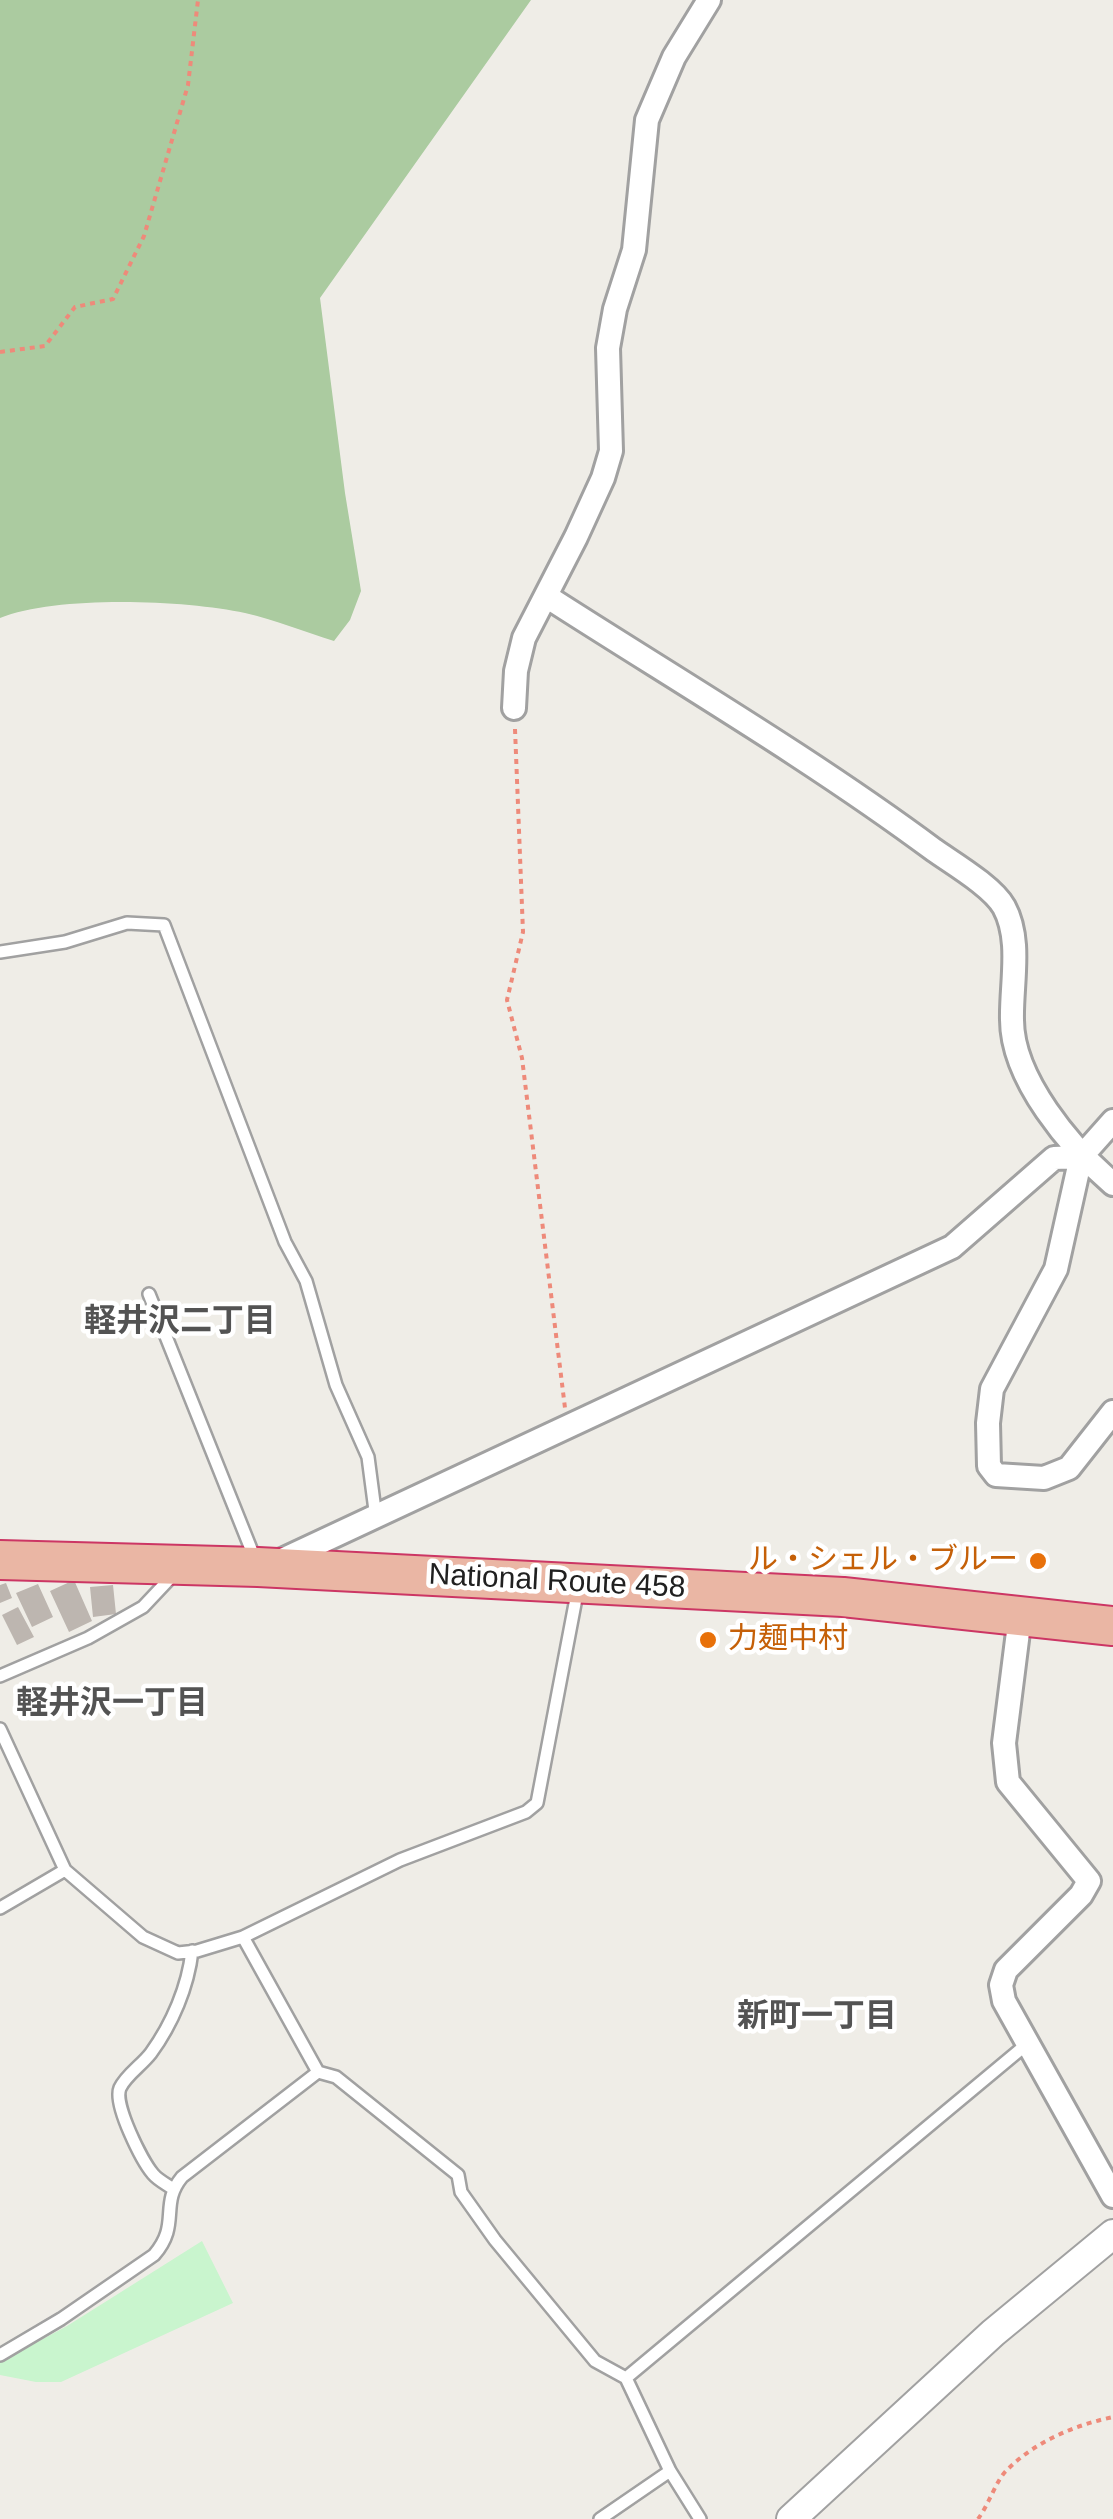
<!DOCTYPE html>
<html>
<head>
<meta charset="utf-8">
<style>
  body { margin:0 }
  canvas { display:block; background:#efede7 }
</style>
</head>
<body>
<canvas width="1113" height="2519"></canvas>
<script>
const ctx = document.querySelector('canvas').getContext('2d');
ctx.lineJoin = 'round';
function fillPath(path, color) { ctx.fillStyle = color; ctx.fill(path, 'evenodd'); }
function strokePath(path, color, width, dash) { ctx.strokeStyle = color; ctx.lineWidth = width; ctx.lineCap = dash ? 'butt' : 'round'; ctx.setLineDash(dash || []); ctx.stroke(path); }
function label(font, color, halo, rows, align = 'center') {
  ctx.font = font + ' Helvetica,"Noto Sans JP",sans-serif'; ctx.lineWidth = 9; ctx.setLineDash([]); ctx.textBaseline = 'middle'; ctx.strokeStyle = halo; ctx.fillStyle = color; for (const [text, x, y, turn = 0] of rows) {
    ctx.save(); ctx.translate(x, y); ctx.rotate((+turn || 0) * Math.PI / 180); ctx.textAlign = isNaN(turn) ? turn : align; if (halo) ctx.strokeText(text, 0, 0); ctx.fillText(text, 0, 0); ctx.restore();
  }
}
const forest = new Path2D(`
  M 0,0 L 531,0 L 320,298 L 345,493 L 361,591 L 350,620 L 334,641 C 305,632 275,620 245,613 C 185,600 56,595 0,618 Z`);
const park = new Path2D(`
  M 202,2241 L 233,2303 L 61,2382 L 36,2382 L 0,2375 L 0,2362 L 67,2326 Z`);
const building = new Path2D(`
  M 74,1580 L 92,1621 L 69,1632 L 50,1591 Z
  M 6,1583 L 12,1598 L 0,1603 L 0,1585 Z
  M 38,1584 L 53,1617 L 32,1627 L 16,1593 Z
  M 113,1585 L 116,1614 L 93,1617 L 90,1587 Z
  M 18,1607 L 34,1637 L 17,1645 L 2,1615 Z`);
const path = new Path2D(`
  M 0,352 L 45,346 L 75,307 L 113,299 L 144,236 L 188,85 L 198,0
  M 515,729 L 523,932 L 507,1000 L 522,1058 L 565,1408
  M 978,2519 C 989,2504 996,2481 1006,2471 C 1034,2442 1075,2425 1113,2417`);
const service = new Path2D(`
  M 0,952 L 65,942 L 127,923 L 164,925 L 285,1242 L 306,1281 L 336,1385 L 368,1457 L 376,1518
  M 149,1294 L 255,1559
  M 0,1676 L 88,1638 L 143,1607 L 175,1573
  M 0,1729 L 65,1870 L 143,1937 L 178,1953 L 197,1951 L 243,1937 L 400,1860 L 526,1812 L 537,1803 L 578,1588
  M 0,1908 L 65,1870
  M 243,1937 L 318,2072 L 336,2077 L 458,2175 L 461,2192 L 495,2240 L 595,2361 L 626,2378 L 670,2471 L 700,2519
  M 172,2188 C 166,2184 158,2180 153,2174 C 142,2161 113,2104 120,2088 C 126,2075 142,2065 151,2053 C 172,2024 188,1987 192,1951
  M 0,2355 L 61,2319 L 154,2255 C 181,2224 159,2205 182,2177 L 318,2072
  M 626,2378 L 1027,2044
  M 600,2519 L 670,2471`);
const minor = new Path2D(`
  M 546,596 C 675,679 810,758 934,850 C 954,864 993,887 1004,907 C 1022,940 1011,984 1012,1020 C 1012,1079 1071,1148 1113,1184
  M 514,708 L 516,671 L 524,638 L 576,537 L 603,478 L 611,451 L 608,348 L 615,309 L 634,250 L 647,120 L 674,57 L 709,0
  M 1113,1121 L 1081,1157 L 1056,1269 L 992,1389 L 988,1423 L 989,1466 L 996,1475 L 1044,1478 L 1069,1468 L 1113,1412
  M 278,1562 L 952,1247 L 1054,1158 L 1081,1157
  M 1020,1616 L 1004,1743 L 1008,1782 L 1089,1881 L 1081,1895 L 1006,1970 L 1001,1985 L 1004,2001 L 1113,2196`);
const tertiary = new Path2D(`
  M 791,2519 L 993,2333 L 1113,2234`);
const trunk = new Path2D(`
  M 0,1560 L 258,1567 L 843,1597 L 1113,1626`);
const markers = [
  [1038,1561,10,"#e8710a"],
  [708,1640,10,"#e8710a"]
];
const foodNames = [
  ["ル・シェル・ブルー",1018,1561],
  ["力麺中村",728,1640,"left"]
];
const streetNames = [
  ["National Route 458",557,1582,3]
];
const neighbourhoodNames = [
  ["軽井沢二丁目",180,1322],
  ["軽井沢一丁目",112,1704],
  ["新町一丁目",817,2017]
];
fillPath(forest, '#abcba0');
fillPath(park, '#c9f5ce');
fillPath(building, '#bdb6b0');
strokePath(service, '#a1a1a1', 16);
strokePath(minor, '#a1a1a1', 28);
strokePath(tertiary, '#a1a1a1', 32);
strokePath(trunk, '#cc3664', 42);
strokePath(path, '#ee8a7a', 4, [5, 5]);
strokePath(service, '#fff', 11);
strokePath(minor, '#fff', 22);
strokePath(tertiary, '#fff', 28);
strokePath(trunk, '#eab6a4', 38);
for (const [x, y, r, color] of markers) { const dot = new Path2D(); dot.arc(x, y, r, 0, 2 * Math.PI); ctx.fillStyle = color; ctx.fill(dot); strokePath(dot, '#fff', 4); }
label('30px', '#c56008', '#fff', foodNames, 'right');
label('30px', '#202020', '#fff', streetNames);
label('bold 32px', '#535353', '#fff', neighbourhoodNames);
</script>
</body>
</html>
